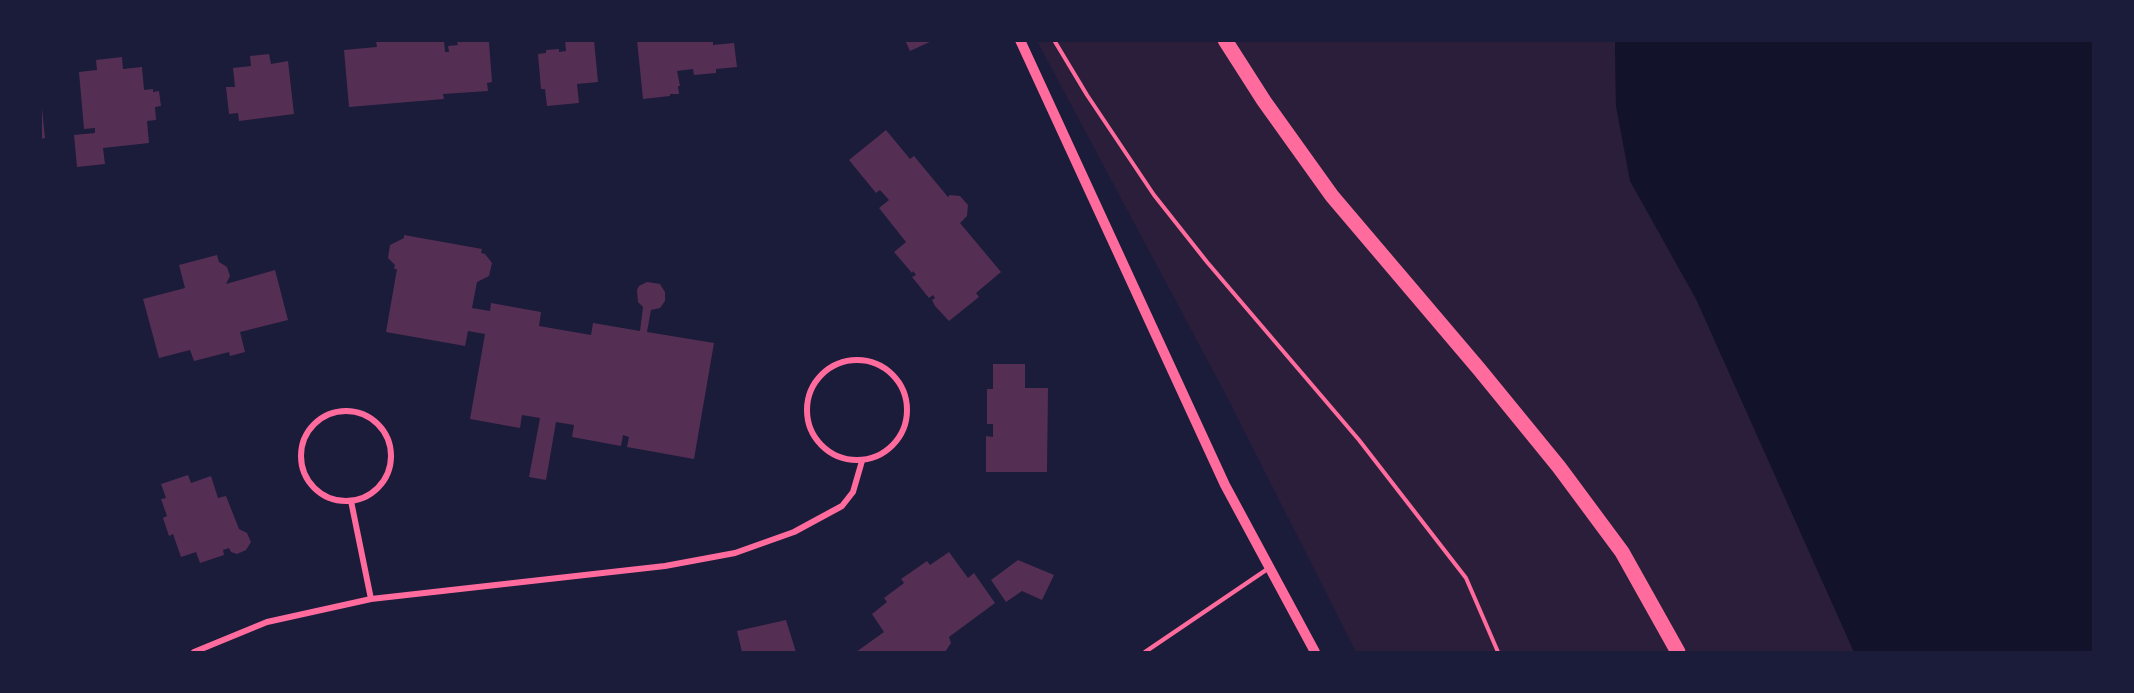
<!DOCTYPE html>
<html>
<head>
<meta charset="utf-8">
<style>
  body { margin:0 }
  #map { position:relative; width:2134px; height:693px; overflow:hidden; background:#1b1b3a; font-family:Inter,sans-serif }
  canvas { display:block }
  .frame { position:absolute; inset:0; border:42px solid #1b1b3a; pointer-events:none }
</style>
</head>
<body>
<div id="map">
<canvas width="2134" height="693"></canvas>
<div class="frame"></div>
</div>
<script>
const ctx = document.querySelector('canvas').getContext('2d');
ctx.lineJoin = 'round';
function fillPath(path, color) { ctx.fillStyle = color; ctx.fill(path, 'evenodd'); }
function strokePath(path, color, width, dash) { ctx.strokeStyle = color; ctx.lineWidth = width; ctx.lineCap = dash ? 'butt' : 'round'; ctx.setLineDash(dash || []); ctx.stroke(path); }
const green = new Path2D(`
  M 1037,41 L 1615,41 L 1616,106 L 1697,301 L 1854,652 L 1356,652 L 1226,395 Z`);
const water = new Path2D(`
  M 1615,41 L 2093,41 L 2093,652 L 1854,652 L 1697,301 L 1630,181 L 1616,106 Z`);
const building = new Path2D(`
  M 444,40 L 445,52 L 449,52 L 448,46 L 458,45 L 457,42 L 489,42 L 492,82 L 487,83 L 488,91 L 443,94 L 444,99 L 349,107 L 344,50 L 377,47 L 376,41 Z
  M 565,40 L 594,40 L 598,82 L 577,84 L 579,103 L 547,106 L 545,89 L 541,89 L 538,54 L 546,53 L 546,50 L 559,49 L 559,52 L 566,51 Z
  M 637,40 L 713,40 L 713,45 L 734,43 L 737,67 L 716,69 L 716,73 L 694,75 L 693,69 L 677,71 L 680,86 L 678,86 L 679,94 L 670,94 L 670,96 L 643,99 Z
  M 905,40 L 934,40 L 910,51 Z
  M 269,54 L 271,64 L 288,61 L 294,114 L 239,121 L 238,113 L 229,114 L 226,87 L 235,87 L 233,68 L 251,66 L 250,56 Z
  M 122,57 L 123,69 L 142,67 L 144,90 L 153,89 L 153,92 L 159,91 L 161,106 L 155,107 L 156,120 L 147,121 L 149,143 L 103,148 L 105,164 L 77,167 L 74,135 L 95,133 L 95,128 L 84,129 L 79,72 L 97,70 L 96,60 Z
  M 40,108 L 42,108 L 45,138 L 40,139 Z
  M 886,130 L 910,159 L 914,156 L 948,197 L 950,195 L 960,196 L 968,205 L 967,216 L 960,223 L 1001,272 L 976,293 L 979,297 L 949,321 L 935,306 L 932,300 L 935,298 L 933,295 L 929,298 L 912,277 L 916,275 L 913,271 L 912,273 L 894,252 L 906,242 L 879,208 L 889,200 L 880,190 L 876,193 L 849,160 Z
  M 404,235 L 482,249 L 481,253 L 485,254 L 492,263 L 489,276 L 477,282 L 472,308 L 490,311 L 491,303 L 541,312 L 539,326 L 591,335 L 593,323 L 640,331 L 643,307 L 638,302 L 637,290 L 639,286 L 647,282 L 660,284 L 665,292 L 665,301 L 660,308 L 651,310 L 647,332 L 714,343 L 694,459 L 627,447 L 629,437 L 623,435 L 621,446 L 572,437 L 574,425 L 556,422 L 546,480 L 529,477 L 540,418 L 522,415 L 520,428 L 470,419 L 485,334 L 468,331 L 465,346 L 386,332 L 397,269 L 394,269 L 395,265 L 388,258 L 390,245 L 404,238 Z
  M 217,255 L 219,262 L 227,267 L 230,276 L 226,284 L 275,270 L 288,320 L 240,332 L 245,352 L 230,356 L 229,352 L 194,361 L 190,350 L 159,358 L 143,299 L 185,288 L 179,265 Z
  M 993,364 L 1025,364 L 1025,388 L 1048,388 L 1047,472 L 986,472 L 986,436 L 993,437 L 993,424 L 987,424 L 987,389 L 993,389 Z
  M 188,475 L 191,483 L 211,476 L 218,498 L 226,496 L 239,529 L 247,533 L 251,542 L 246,550 L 237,554 L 231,552 L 229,548 L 223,550 L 224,555 L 200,563 L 196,552 L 181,557 L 173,534 L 169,536 L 163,518 L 167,516 L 161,499 L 166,498 L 161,484 Z
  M 949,552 L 968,578 L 974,573 L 995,603 L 949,637 L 951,643 L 945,652 L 856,652 L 884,632 L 872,614 L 887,602 L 884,598 L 904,583 L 901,579 L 927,561 L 930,565 Z
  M 1018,560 L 1054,575 L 1042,600 L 1022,591 L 1006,602 L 991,580 Z
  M 786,620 L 796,652 L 742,652 L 737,631 Z`);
const path = new Path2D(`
  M 1054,40 L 1087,95 L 1154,195 L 1207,262 L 1359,440 L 1466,578 L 1498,652`);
const service = new Path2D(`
  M 1145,652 L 1269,568`);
const minor = new Path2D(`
  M807 410a50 50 0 1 1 100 0a50 50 0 1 1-100 0Z
  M301 456a45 45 0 1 1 90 0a45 45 0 1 1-90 0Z
  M 351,501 L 371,599
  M 194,652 L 267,622 L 371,599 L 665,566 L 735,553 L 794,532 L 842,506 L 853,492 L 862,461`);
const tertiary = new Path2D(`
  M 1020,40 L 1225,485 L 1315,652`);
const primary = new Path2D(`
  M 1225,40 L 1264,101 L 1332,196 L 1479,369 L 1559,467 L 1622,552 L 1678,652`);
fillPath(green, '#2a1e3b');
fillPath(water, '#12122b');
fillPath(building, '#542f53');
strokePath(path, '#ff6b9d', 4);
strokePath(service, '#ff6b9d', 4.5);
strokePath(minor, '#ff6b9d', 6);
strokePath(tertiary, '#ff6b9d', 10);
strokePath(primary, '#ff6b9d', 15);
</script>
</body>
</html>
